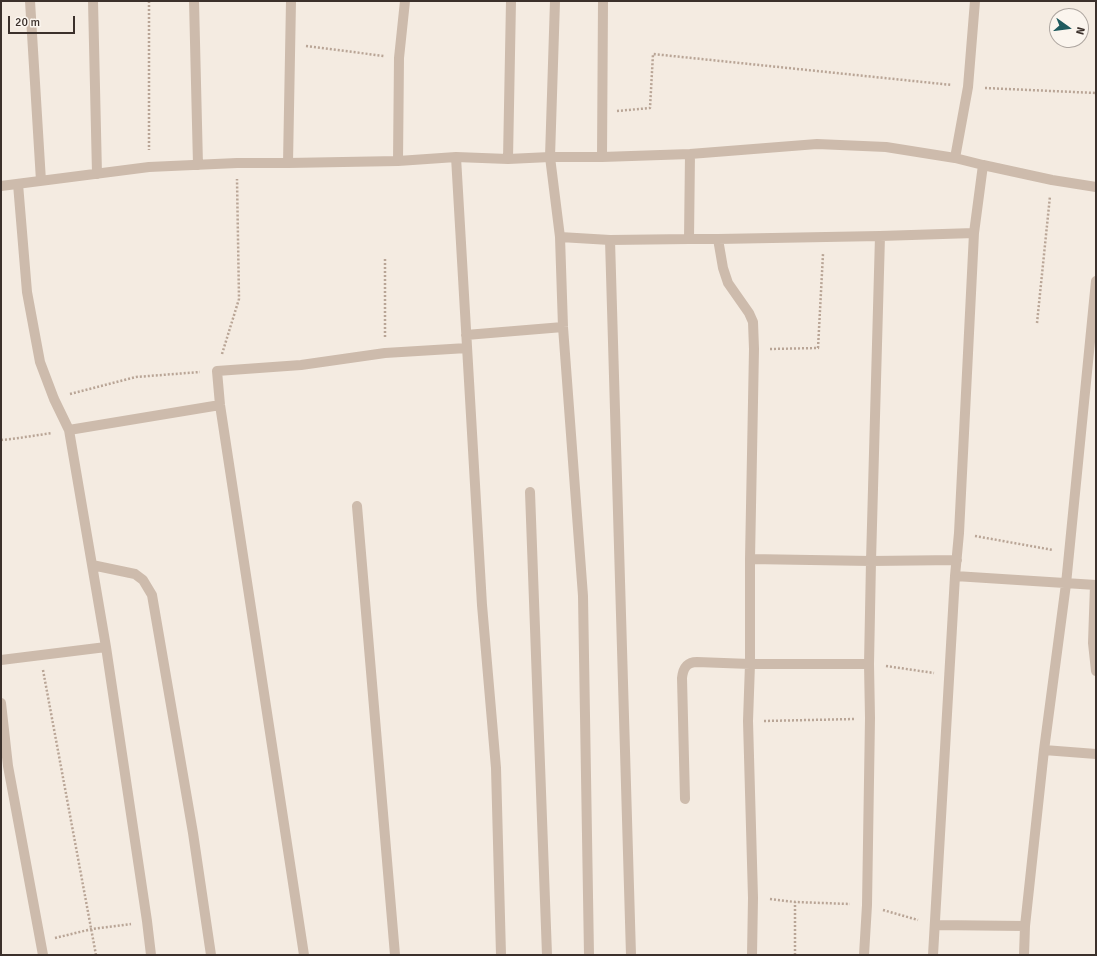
<!DOCTYPE html>
<html>
<head>
<meta charset="utf-8">
<style>
  body { margin:0 }
  #map { position:relative; width:1097px; height:956px; overflow:hidden; background:#f4ebe1; font-family:Signika,sans-serif }
  canvas { display:block }
  .frame { position:absolute; inset:0; border:2px solid #3b302b; pointer-events:none }
  .north { position:absolute; left:1049px; top:8px; width:40px; height:40px; box-sizing:border-box; background:#fbf5ee; border:1px solid #aea6a0; border-radius:50%; rotate:104deg; font-size:11px; font-weight:700; line-height:16px; text-align:center; color:#3b302b }
  .north::after { content:''; display:block; margin:auto; width:14px; height:18px; background:#1f5a5e; clip-path:polygon(50% 0,100% 100%,50% 72%,0 100%) }
  .scale { position:absolute; left:8px; top:16px; width:67px; height:18px; box-sizing:border-box; border:2px solid #3b302b; border-top:0; padding-left:5px; font-size:12px; line-height:14px; white-space:nowrap; color:#3b302b; -webkit-text-stroke:3px #fbf5ee; paint-order:stroke }
</style>
</head>
<body>
<div id="map">
<canvas width="1097" height="956"></canvas>
<div class="frame"></div>
<div class="north">N</div>
<div class="scale">20 m</div>
</div>
<script>
const ctx = document.querySelector('canvas').getContext('2d');
ctx.lineJoin = 'round';
function strokePath(path, color, width, dash) { ctx.strokeStyle = color; ctx.lineWidth = width; ctx.lineCap = dash ? 'butt' : 'round'; ctx.setLineDash(dash || []); ctx.stroke(path); }
const path = new Path2D(`
  M 149,1 L 149,150
  M 306,46 L 384,56
  M 985,88 L 1096,93
  M 617,111 L 650,108 L 653,54 L 952,85
  M 385,259 L 385,337
  M 1037,323 L 1050,196
  M 770,349 L 818,348 L 823,254
  M 222,354 L 239,299 L 237,179
  M 70,394 L 136,377 L 200,372
  M 1,440 L 12,439 L 52,433
  M 975,536 L 1053,550
  M 886,666 L 934,673
  M 43,670 L 96,955
  M 764,721 L 855,719
  M 770,899 L 795,902 L 850,904
  M 883,910 L 918,920
  M 55,938 L 92,929 L 131,924
  M 795,955 L 795,902`);
const minor = new Path2D(`
  M 30,1 L 41,181
  M 93,1 L 97,174
  M 194,1 L 198,165
  M 555,1 L 550,157 L 560,237 L 563,327 L 583,596 L 589,955
  M 456,157 L 482,605 L 496,768 L 501,955
  M 602,157 L 603,1
  M 955,158 L 968,87 L 975,1
  M 508,159 L 511,1
  M 398,161 L 399,58 L 405,1
  M 288,163 L 291,1
  M 18,184 L 27,292 L 40,362 L 54,399 L 69,430 L 106,647 L 147,921 L 151,955
  M 1,186 L 149,167 L 237,163 L 288,163 L 398,161 L 456,157 L 508,159 L 550,157 L 602,157 L 690,154 L 817,144 L 886,147 L 955,158 L 983,165 L 1052,180 L 1096,187
  M 560,237 L 610,240 L 689,239 L 718,239 L 880,236 L 974,233
  M 689,239 L 690,154
  M 718,239 L 723,268 L 728,283 L 749,313 L 753,322 L 754,349 L 750,559 L 750,664 L 748,721 L 753,898 L 752,955
  M 610,240 L 631,955
  M 466,335 L 563,327
  M 69,430 L 220,405
  M 530,492 L 547,955
  M 357,506 L 395,955
  M 750,559 L 871,561 L 957,560
  M 92,565 L 135,574 L 143,580 L 152,595 L 193,833 L 211,955
  M 955,576 L 1096,585
  M 1095,585 L 1093,643 L 1096,671
  M 1,660 L 106,647
  M 1,703 L 8,766 L 43,955
  M 1044,750 L 1096,754
  M 685,799 L 682,678 C 683,669 686,662 697,662 L 750,664 L 869,664
  M 935,925 L 1025,926
  M 304,955 L 220,405 L 217,371 L 301,365 L 385,353 L 467,348
  M 864,955 L 867,905 L 870,718 L 869,664 L 871,561 L 880,236
  M 933,955 L 955,576 L 959,533 L 974,233 L 983,165
  M 1024,955 L 1025,926 L 1044,750 L 1066,584 L 1096,281`);
strokePath(path, '#b9a596', 2.5, [2, 2]);
strokePath(minor, '#cdbbac', 10);
</script>
</body>
</html>
